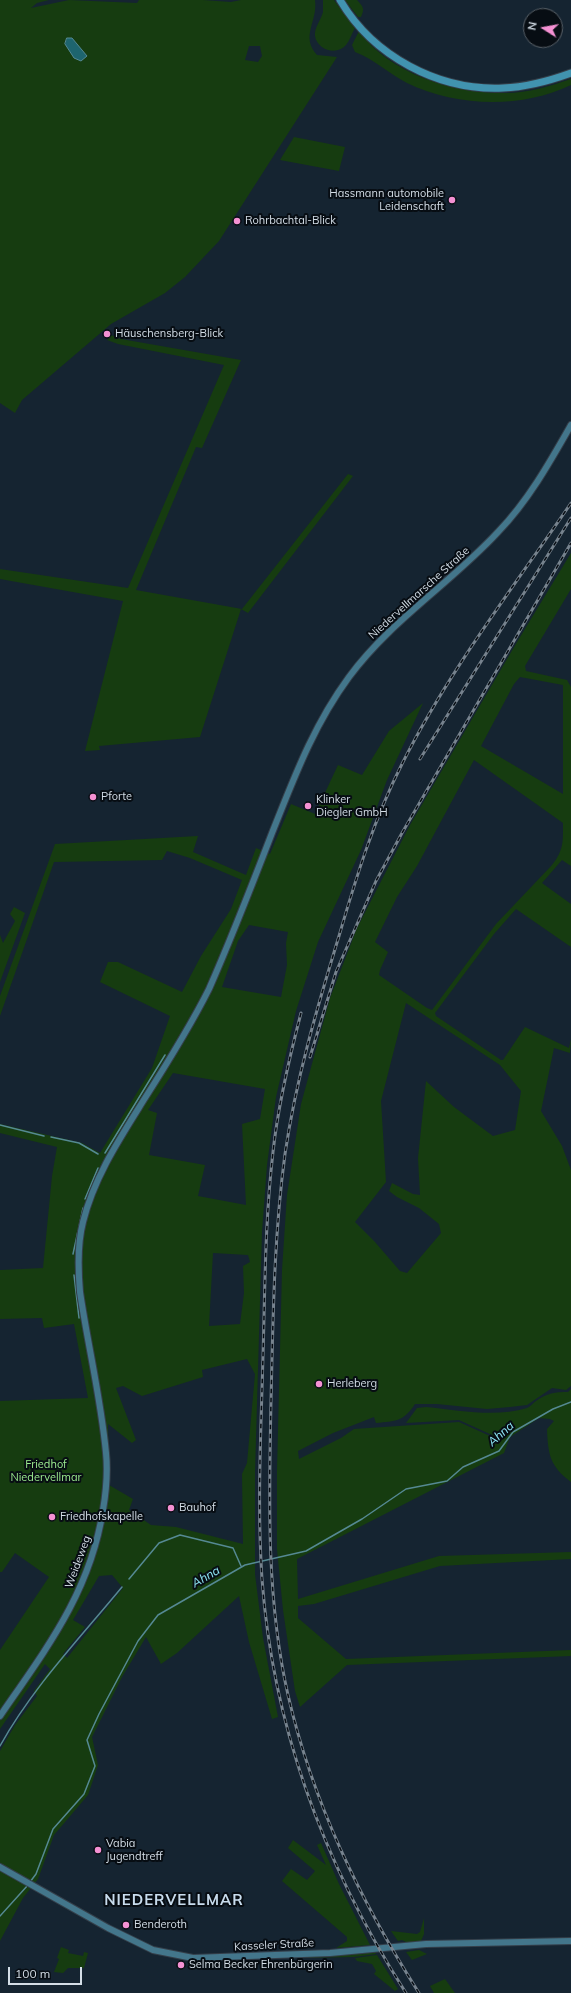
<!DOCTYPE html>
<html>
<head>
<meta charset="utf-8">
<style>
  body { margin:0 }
  #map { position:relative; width:571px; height:1993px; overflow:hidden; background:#152431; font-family:Mulish,sans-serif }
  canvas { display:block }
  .north { position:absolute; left:523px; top:8px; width:40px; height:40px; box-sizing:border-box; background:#070d13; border:1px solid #596168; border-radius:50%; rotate:281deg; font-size:11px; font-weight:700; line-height:16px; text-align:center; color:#d4dee7 }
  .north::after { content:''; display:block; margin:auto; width:14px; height:18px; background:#f491d3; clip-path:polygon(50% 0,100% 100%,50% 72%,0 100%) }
  .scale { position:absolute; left:8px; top:1967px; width:74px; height:18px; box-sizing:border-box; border:2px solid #d4dee7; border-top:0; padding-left:5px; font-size:12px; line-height:14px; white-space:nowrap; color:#d4dee7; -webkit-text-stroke:3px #070d13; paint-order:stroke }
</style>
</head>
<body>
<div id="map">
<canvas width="571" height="1993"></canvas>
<div class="north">N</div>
<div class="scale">100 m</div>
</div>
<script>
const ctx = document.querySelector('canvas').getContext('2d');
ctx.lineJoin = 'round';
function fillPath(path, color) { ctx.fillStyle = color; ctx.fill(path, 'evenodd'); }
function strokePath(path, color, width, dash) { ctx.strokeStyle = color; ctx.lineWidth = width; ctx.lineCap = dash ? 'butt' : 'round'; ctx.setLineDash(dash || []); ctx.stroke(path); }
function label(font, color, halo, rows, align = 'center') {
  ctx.font = font + ' Mulish,sans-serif'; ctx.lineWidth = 4; ctx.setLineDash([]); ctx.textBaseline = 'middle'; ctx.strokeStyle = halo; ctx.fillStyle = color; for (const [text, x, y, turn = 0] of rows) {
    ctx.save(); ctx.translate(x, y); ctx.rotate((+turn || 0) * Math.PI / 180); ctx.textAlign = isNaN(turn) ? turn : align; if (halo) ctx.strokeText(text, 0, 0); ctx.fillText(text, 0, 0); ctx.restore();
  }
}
const green = new Path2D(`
  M 0,0 L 49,0 L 37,3 L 31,8 L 69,0 L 137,3 L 139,0 L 203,0 L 231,2 L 241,0 L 315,0 C 318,22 300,36 317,55 L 337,57 L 219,241 L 185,277 L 165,293 L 111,324 L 22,400 L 15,413 L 0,403 ZM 249,46 L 260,46 L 262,56 L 258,62 L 245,60 Z
  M 323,0 L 334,0 L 355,28 C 352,33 350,40 346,45 C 337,56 317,50 315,36 C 314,28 321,20 323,12 C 323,9 323,4 323,0 Z
  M 345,0 L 357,0 C 363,7 365,8 361,17 L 358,17 Z
  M 359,31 C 390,74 454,94 506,93 C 528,93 550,86 571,79 L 571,85 C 521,109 457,107 407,83 C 389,74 374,59 355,52 L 352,45 Z
  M 294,137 L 345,147 L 339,171 L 280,160 Z
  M 111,335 L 121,339 L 241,360 L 202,448 L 196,447 L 136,590 L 242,609 L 348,474 L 353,476 L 248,613 L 241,609 L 200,737 L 99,746 L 100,750 L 85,751 L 123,601 L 0,579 L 0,569 L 128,588 L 224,365 L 118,344 L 107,340 Z
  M 571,553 L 571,589 L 525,666 L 526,671 L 567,680 L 571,687 L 571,866 L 562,860 L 542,883 L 571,904 L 571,947 L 516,909 L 494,934 L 435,1013 L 436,1016 L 501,1060 L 503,1060 L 525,1027 L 569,1048 L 571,1039 L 570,1053 L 554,1048 L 541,1111 L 562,1146 L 571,1170 L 571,1386 L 566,1390 L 552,1388 L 527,1405 L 510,1407 L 487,1409 L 437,1404 L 415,1404 C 403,1422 396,1421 376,1423 L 374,1417 L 333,1433 L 298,1451 L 299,1459 L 341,1438 L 354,1429 L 459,1422 L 490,1436 L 492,1435 L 459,1420 L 406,1423 L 417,1408 L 426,1407 C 458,1410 495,1418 527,1408 C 530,1407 533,1403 536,1401 C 547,1393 555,1392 568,1392 L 571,1389 L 571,1482 C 550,1466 548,1455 547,1429 L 554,1421 L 550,1419 L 539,1418 L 510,1437 L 504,1453 L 297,1559 L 298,1599 L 439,1556 L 571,1552 L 571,1559 L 440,1566 L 314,1604 L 298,1606 L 298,1618 L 346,1659 L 571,1650 L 571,1656 L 347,1665 L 300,1707 L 295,1691 L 283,1610 L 277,1549 L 277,1470 L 282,1270 L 287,1195 L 301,1104 L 330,998 L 357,928 L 410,825 L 517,642 ZM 520,677 L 563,685 L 563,794 L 481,746 L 514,684 ZM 474,760 L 563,823 C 563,841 564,850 552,865 L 496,924 L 432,1010 L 427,1008 L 379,975 L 380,970 L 388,952 L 375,942 L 397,897 L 417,866 ZM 406,1003 L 500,1065 L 521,1091 L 515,1130 L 493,1136 L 454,1107 L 426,1081 L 418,1158 L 420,1195 L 413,1194 L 392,1183 L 389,1191 L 397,1197 L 419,1208 L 439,1224 L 441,1233 L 407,1273 L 400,1271 L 375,1242 L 355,1222 L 386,1182 L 381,1101 Z
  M 423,703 L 387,780 L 361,850 L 318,942 L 296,1011 L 276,1097 L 267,1165 L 262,1232 L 255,1472 L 255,1574 L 263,1638 L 278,1717 L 272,1719 L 249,1642 L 239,1596 L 177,1653 L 161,1664 L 146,1637 L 122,1677 L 92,1737 L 98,1765 L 88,1795 L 54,1835 L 38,1879 L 23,1898 L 0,1941 L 0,1751 L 15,1725 L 37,1696 L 34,1691 L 50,1669 L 45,1664 L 0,1729 L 0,1650 L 49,1577 L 15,1553 L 2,1572 L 0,1572 L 0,1401 L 88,1398 L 74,1324 L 44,1328 L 42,1318 L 0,1319 L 0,1270 L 43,1268 L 52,1176 L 57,1147 L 0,1133 L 0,1124 L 82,1143 L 100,1153 L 152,1068 L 170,1016 L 100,982 L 108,962 L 118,962 L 182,992 L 201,956 L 231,909 L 242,880 L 190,858 L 167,851 L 162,860 L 54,862 L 0,1016 L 0,996 L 55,844 L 198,836 L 193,852 L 246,875 L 256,848 L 270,854 L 291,804 L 315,814 L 338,765 L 362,775 L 389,731 ZM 249,925 L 288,932 L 286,943 L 287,965 L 281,997 L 222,987 L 238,941 ZM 173,1073 L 265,1089 L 260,1119 L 242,1124 L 246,1205 L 198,1196 L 205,1165 L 149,1155 L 157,1113 L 148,1110 ZM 213,1253 L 248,1255 L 250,1262 L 243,1266 L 244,1293 L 240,1324 L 209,1326 ZM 247,1359 L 255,1374 L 247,1463 L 242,1474 L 243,1544 L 176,1527 L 151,1525 L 129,1510 L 133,1499 L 109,1485 L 108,1424 L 132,1443 L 136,1440 L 116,1388 L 123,1386 L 142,1396 L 203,1377 L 202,1370 ZM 112,1575 L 123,1588 L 67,1658 L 63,1654 L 85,1627 L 73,1620 L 99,1576 Z
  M 14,907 L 25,913 L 0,982 L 0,935 L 3,943 L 15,921 L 10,914 Z
  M 293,1840 L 326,1865 L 317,1845 L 321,1843 L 339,1884 L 370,1945 L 336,1948 L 347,1941 L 347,1937 L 282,1881 L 291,1869 L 307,1880 L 315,1871 L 288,1848 Z
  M 424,1918 L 424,1934 L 421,1941 L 408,1943 L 402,1940 L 398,1941 L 391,1931 L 417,1934 L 420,1932 Z
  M 61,1947 L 69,1950 L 68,1953 L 83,1956 L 84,1952 L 88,1953 L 84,1968 L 68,1968 L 63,1973 L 54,1972 L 59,1959 L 57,1958 Z
  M 419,1950 L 427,1954 L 412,1960 L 406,1952 Z
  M 375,1952 L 376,1954 L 354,1957 L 299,1958 Z
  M 377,1955 L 398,1989 L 395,1991 L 374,1974 L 376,1971 L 372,1964 L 357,1961 L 355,1958 Z
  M 445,1979 L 455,1993 L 434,1993 L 430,1986 Z`);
const water = new Path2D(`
  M 67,38 L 72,38 L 87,56 L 81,61 L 74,58 L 65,44 Z`);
const stream = new Path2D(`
  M 0,1125 L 44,1136
  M 51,1137 L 79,1143 L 98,1154
  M 105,1153 L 165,1055
  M 85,1199 L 98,1168
  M 79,1227 L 83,1208
  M 73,1254 L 78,1231
  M 74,1275 L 79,1318
  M 129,1579 L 159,1543 L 180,1535 L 233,1548 L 241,1566
  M 0,1746 C 32,1688 80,1638 122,1587
  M 30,1882 L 36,1874 L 53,1829 L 84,1794 L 95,1766 L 87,1740 L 99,1714 L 138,1641 L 158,1615 L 245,1565 L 306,1551 L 362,1519 L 406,1489 L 447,1481 L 463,1467 L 499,1451 L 513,1432 L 553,1409 L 571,1402
  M 0,1916 L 28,1885`);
const secondary = new Path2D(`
  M 0,1716 C 46,1649 90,1593 103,1510 C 106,1492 108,1472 106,1453 C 101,1399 88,1346 80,1292 C 78,1269 77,1245 83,1222 C 94,1177 120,1138 145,1098 C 168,1062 190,1027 209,989 C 232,937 252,885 272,833 C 294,778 313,726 349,677 C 391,620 451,583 498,532 C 528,501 550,462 571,425
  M 0,1867 L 108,1928 L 153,1950 L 193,1958 L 330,1953 L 426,1944 L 571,1941`);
const primary = new Path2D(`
  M 340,0 C 373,56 438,91 503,88 C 527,87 549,81 571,73`);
const rail = new Path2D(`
  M 420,759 L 571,518
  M 301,1013 C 289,1059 278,1105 273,1152 C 265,1220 265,1288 263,1356 C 261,1430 257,1505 262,1579 C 273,1728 326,1868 406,1993
  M 310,1057 L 336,972 L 376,881 L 402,833 L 571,543
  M 419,1993 C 360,1900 313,1803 288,1695 C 266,1598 269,1499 271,1401 C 273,1318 274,1235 285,1154 C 296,1079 317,1008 339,936 C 356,878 374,819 402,764 C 448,672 513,588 571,503`);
const markers = [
  [452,200,4,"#f491d3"],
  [237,221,4,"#f491d3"],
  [107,334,4,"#f491d3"],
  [93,797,4,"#f491d3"],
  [308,806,4,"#f491d3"],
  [319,1384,4,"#f491d3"],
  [171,1508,4,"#f491d3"],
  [52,1517,4,"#f491d3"],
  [98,1850,4,"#f491d3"],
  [126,1925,4,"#f491d3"],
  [181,1965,4,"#f491d3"]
];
const poiNames = [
  ["Hassmann automobile",444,194,"right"],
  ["Leidenschaft",444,207,"right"],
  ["Rohrbachtal-Blick",245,221],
  ["Häuschensberg-Blick",115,334],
  ["Pforte",101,797],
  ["Klinker",316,800],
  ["Diegler GmbH",316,813],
  ["Herleberg",327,1384],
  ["Bauhof",179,1508],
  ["Friedhofskapelle",60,1517],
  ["Vabia",106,1844],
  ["Jugendtreff",106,1857],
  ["Benderoth",134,1925],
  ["Selma Becker Ehrenbürgerin",189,1965]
];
const streetNames = [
  ["Niedervellmarsche Straße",419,593,-42],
  ["Weideweg",78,1562,-70],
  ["Kasseler Straße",274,1945,-3]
];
const parkNames = [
  ["Friedhof",46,1465],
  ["Niedervellmar",46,1478]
];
const waterNames = [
  ["Ahna",501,1434,-42],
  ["Ahna",206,1577,-30]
];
const districtNames = [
  ["NIEDERVELLMAR",174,1900]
];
fillPath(green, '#163c10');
fillPath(water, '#1e656f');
strokePath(water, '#558993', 1);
strokePath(stream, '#558993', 1.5);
strokePath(secondary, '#343f4a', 8);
strokePath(primary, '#343f4a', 9);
strokePath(secondary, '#43768b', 6);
strokePath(primary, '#4193af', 7);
strokePath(rail, '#77838e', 3);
strokePath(rail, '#070d13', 1.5, [4.5]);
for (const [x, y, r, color] of markers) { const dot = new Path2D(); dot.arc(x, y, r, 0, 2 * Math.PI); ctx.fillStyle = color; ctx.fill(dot); strokePath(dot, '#070d13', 1.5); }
label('11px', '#d4dee7', '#070d13', poiNames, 'left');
label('11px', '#d4dee7', '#070d13', streetNames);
label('11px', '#9dec90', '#070d13', parkNames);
label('italic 12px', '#8ee7f6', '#070d13', waterNames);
ctx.letterSpacing = '1px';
label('bold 15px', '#c8dced', '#070d13', districtNames);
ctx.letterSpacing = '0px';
</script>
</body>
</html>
